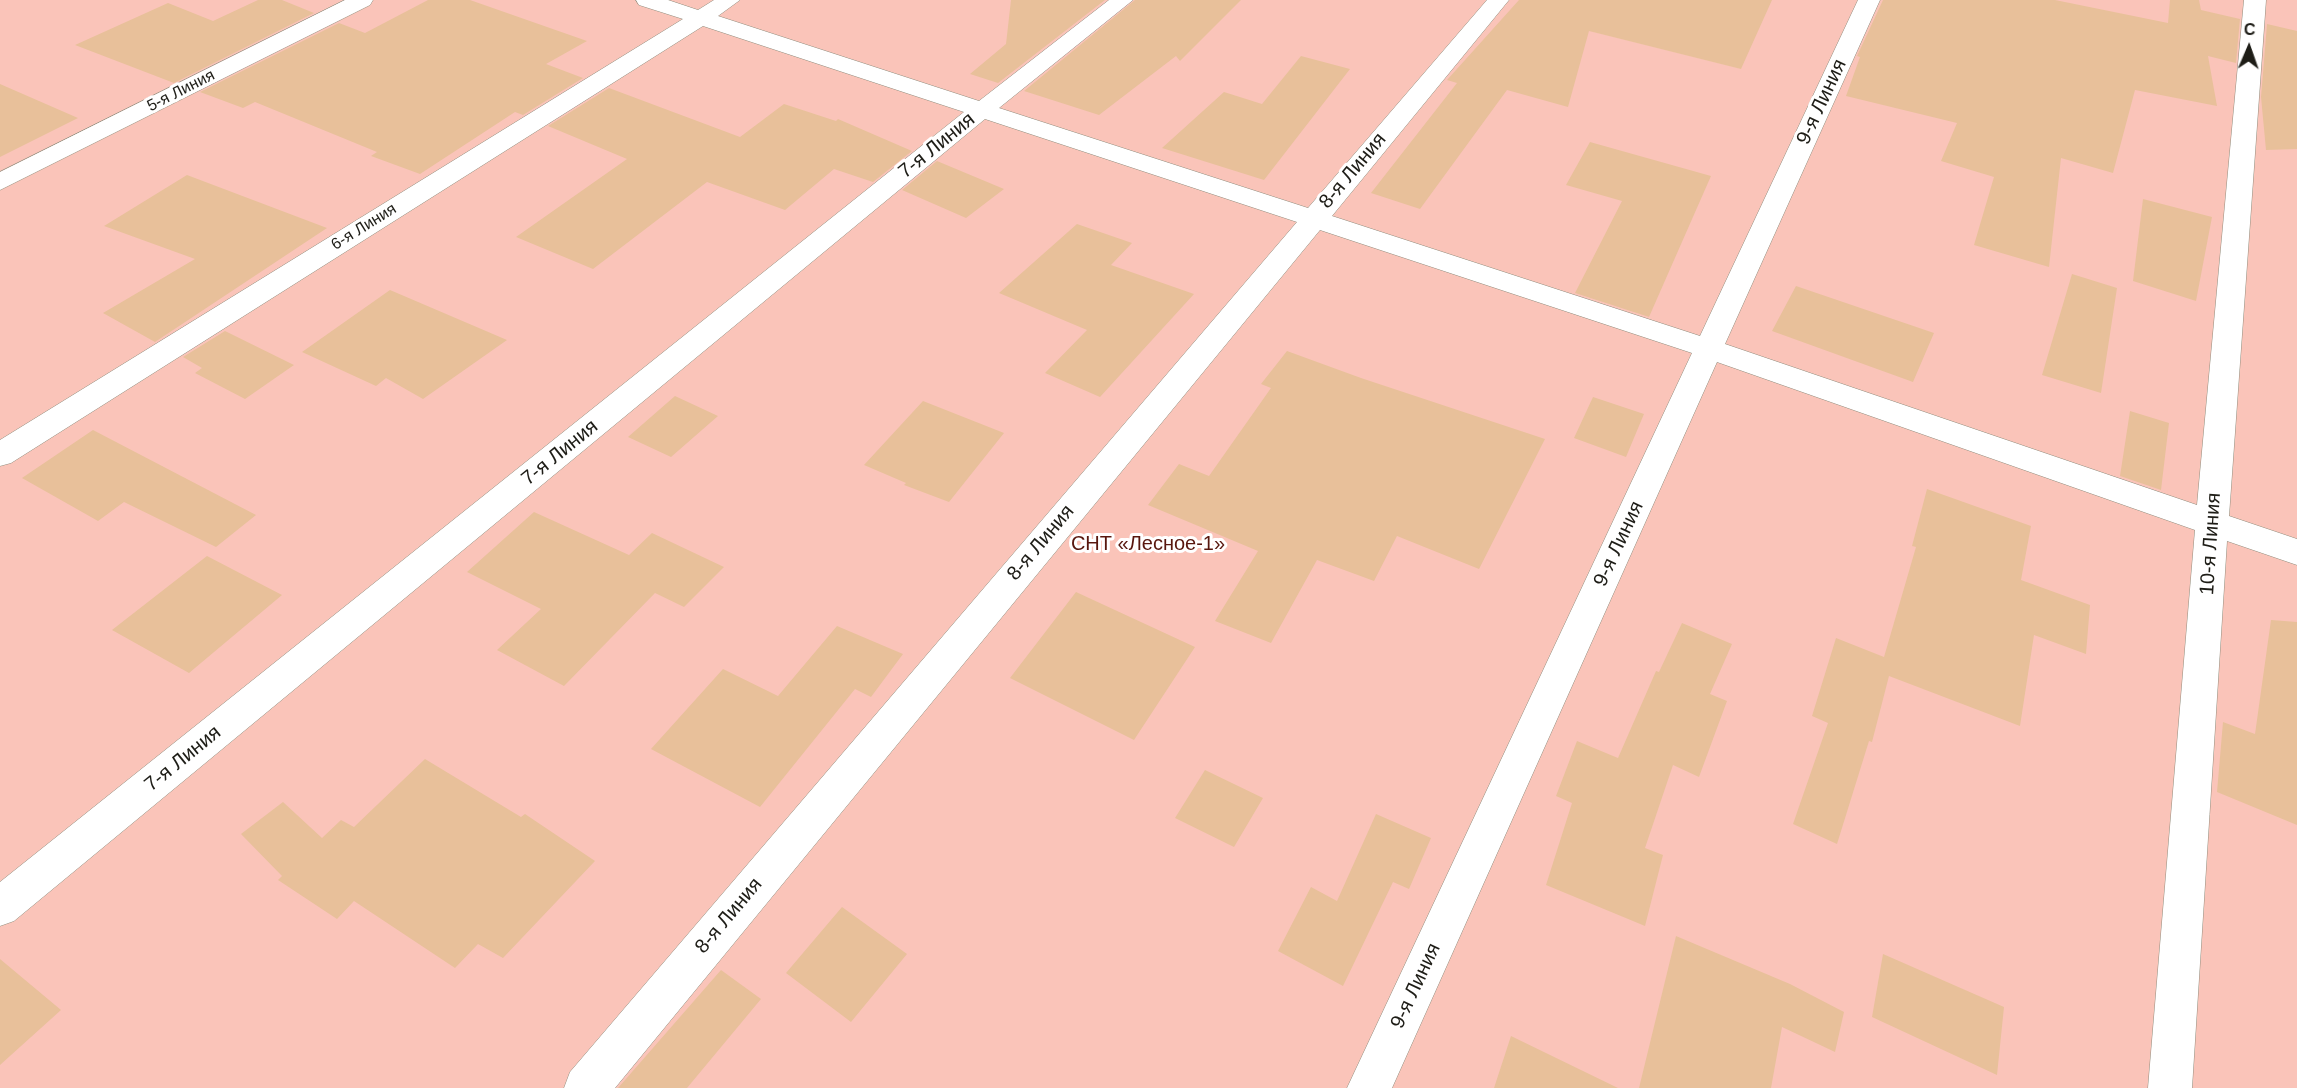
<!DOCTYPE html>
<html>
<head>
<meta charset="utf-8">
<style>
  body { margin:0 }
  #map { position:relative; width:2297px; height:1088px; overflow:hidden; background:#fcfae8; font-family:Arial,sans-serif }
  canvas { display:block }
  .north { position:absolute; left:2219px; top:18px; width:60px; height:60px; -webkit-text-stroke:4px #fff; paint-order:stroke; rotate:2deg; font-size:16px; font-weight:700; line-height:24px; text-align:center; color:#1e1d17 }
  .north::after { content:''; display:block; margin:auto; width:21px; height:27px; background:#1e1d17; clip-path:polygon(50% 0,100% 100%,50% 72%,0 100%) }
</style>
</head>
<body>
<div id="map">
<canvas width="2297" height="1088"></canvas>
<div class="north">С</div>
</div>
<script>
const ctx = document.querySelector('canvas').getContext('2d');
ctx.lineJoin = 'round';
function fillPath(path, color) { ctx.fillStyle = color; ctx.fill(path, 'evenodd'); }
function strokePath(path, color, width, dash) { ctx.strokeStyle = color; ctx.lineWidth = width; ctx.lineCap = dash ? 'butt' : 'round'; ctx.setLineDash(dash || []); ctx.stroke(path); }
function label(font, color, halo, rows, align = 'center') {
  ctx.font = font + ' Arial,sans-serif'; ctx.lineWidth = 6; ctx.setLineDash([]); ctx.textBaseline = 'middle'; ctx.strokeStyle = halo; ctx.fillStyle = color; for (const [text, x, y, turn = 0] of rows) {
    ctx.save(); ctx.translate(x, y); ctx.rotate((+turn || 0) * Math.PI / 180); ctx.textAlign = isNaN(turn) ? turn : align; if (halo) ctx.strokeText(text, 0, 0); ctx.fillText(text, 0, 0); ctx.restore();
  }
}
const green = new Path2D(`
  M 0,0 L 2297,0 L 2297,1088 L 0,1088 Z`);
const building = new Path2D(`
  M 258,0 L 282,0 L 314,13 L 174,83 L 75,45 L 168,3 L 213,21 Z
  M 428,0 L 470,0 L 587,41 L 546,64 L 583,78 L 523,115 L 515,112 L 420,174 L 371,156 L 377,152 L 255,102 L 243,108 L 200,92 L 339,23 L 365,33 Z
  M 1011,0 L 1105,0 L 998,83 L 970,74 L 1006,44 Z
  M 1135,0 L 1241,0 L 1180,61 L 1176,56 L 1099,115 L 1024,91 Z
  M 1519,0 L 1772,0 L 1741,69 L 1589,31 L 1568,107 L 1507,90 L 1420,209 L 1371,193 L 1457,83 L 1447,80 Z
  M 1883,0 L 2055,0 L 2168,23 L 2170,0 L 2199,0 L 2201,10 L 2240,19 L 2236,63 L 2208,56 L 2217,106 L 2135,90 L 2113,173 L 2061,158 L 2049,267 L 1974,245 L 1994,177 L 1941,161 L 1957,123 L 1846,96 L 1860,57 L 1857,56 Z
  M 2267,24 L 2297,31 L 2297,149 L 2266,150 L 2261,97 Z
  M 1301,56 L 1350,69 L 1264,180 L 1162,148 L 1224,92 L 1262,104 Z
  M 0,84 L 78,118 L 0,157 Z
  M 609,88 L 740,137 L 784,104 L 836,121 L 838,119 L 912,151 L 873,182 L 834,169 L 785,210 L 707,182 L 593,269 L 516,237 L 627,159 L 548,126 Z
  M 1590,142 L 1711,176 L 1649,317 L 1575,293 L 1622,201 L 1566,185 Z
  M 937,161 L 1004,189 L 966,218 L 902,190 Z
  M 187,175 L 327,228 L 155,342 L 103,313 L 195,259 L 104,226 Z
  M 2143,199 L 2212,217 L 2196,301 L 2133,281 Z
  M 1077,224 L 1132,243 L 1111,265 L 1194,294 L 1100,397 L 1045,373 L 1087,330 L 999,293 Z
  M 2072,274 L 2117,288 L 2101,393 L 2042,375 Z
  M 1796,286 L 1934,333 L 1913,382 L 1772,331 Z
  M 390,290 L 507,340 L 423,399 L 386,378 L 376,386 L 302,352 Z
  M 225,331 L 294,365 L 245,399 L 195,373 L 202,368 L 183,357 Z
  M 1287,351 L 1361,378 L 1545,439 L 1479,569 L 1397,536 L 1374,581 L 1317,560 L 1271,643 L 1215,621 L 1258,551 L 1148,505 L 1179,464 L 1209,476 L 1271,388 L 1261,384 Z
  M 675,396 L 718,416 L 671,457 L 628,437 Z
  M 1593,397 L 1644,414 L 1626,457 L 1574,438 Z
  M 923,401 L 1004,433 L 949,502 L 904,485 L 906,483 L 864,465 Z
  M 2130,411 L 2169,423 L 2161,490 L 2120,476 Z
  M 93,430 L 256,515 L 216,547 L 124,502 L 98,521 L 22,478 Z
  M 1927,489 L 2031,526 L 2021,580 L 2090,605 L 2086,654 L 2034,635 L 2020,726 L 1889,676 L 1872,742 L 1869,741 L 1837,844 L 1793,824 L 1828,723 L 1812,716 L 1836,638 L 1884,657 L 1916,547 L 1912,546 Z
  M 534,512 L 629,555 L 652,533 L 724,567 L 684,607 L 655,593 L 564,686 L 497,650 L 541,609 L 467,572 Z
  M 207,556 L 282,595 L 189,673 L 112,630 Z
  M 1076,592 L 1195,647 L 1134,740 L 1010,678 Z
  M 2271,620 L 2297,622 L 2297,825 L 2217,792 L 2223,722 L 2255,734 Z
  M 1682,623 L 1732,644 L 1710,694 L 1727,701 L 1699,777 L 1673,765 L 1645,848 L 1663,855 L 1645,926 L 1546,885 L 1572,803 L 1556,796 L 1577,741 L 1618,758 L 1656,671 L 1659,672 Z
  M 837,626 L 903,654 L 871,697 L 855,689 L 760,807 L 651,749 L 723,669 L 778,696 Z
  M 425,759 L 521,817 L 525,814 L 595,861 L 503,958 L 478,944 L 455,968 L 354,901 L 337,919 L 278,880 L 282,876 L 241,834 L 283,802 L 322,838 L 341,820 L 354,827 Z
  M 1205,770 L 1263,798 L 1234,847 L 1175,818 Z
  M 1376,814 L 1431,838 L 1409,889 L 1393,882 L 1343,986 L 1278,951 L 1311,887 L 1337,901 Z
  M 842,907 L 907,954 L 851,1022 L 786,973 Z
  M 1676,936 L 1790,984 L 1844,1012 L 1835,1052 L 1782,1027 L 1771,1088 L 1639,1088 Z
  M 1883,954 L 2004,1007 L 1997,1075 L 1872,1017 Z
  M 0,959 L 61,1010 L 0,1065 Z
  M 721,970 L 761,999 L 687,1088 L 618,1088 Z
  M 1511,1036 L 1618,1088 L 1494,1088 Z`);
const minor = new Path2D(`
  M 345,0 L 373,0 L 370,5 L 0,190 L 0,172 Z
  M 636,0 L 668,0 L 698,10 L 714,0 L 740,0 L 718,16 L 979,101 L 1109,0 L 1133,0 L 999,108 L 1308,208 L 1487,0 L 1509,0 L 1332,216 L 1700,336 L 1858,0 L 1880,0 L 1725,344 L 2197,505 L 2244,0 L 2266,0 L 2229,516 L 2297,539 L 2297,565 L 2227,541 L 2192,1088 L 2148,1088 L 2195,530 L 1717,362 L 1392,1088 L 1347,1088 L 1692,353 L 1320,230 L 615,1088 L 564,1088 L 570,1072 L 1297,222 L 985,119 L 14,921 L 0,926 L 0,882 L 964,112 L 703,26 L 11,463 L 0,466 L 0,440 L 683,19 L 639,5 Z`);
const farStreetnames = [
  ["5-я Линия",181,91,-27],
  ["6-я Линия",364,227,-32]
];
const streetNames = [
  ["9-я Линия",1822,102,-65],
  ["7-я Линия",937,146,-39],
  ["8-я Линия",1353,171,-50],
  ["7-я Линия",560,453,-39],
  ["8-я Линия",1041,543,-50],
  ["9-я Линия",1619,544,-65],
  ["10-я Линия",2211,544,-86],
  ["7-я Линия",183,759,-39],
  ["8-я Линия",729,916,-50],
  ["9-я Линия",1416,986,-65]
];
const parkNames = [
  ["СНТ «Лесное-1»",1148,544]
];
fillPath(green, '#fac4b9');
fillPath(building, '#e8c09a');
strokePath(minor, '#918e7e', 1);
fillPath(minor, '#fff');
label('16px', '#1e1d17', '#fff', farStreetnames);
label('20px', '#1e1d17', '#fff', streetNames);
label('20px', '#58170e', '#fff', parkNames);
</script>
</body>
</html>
